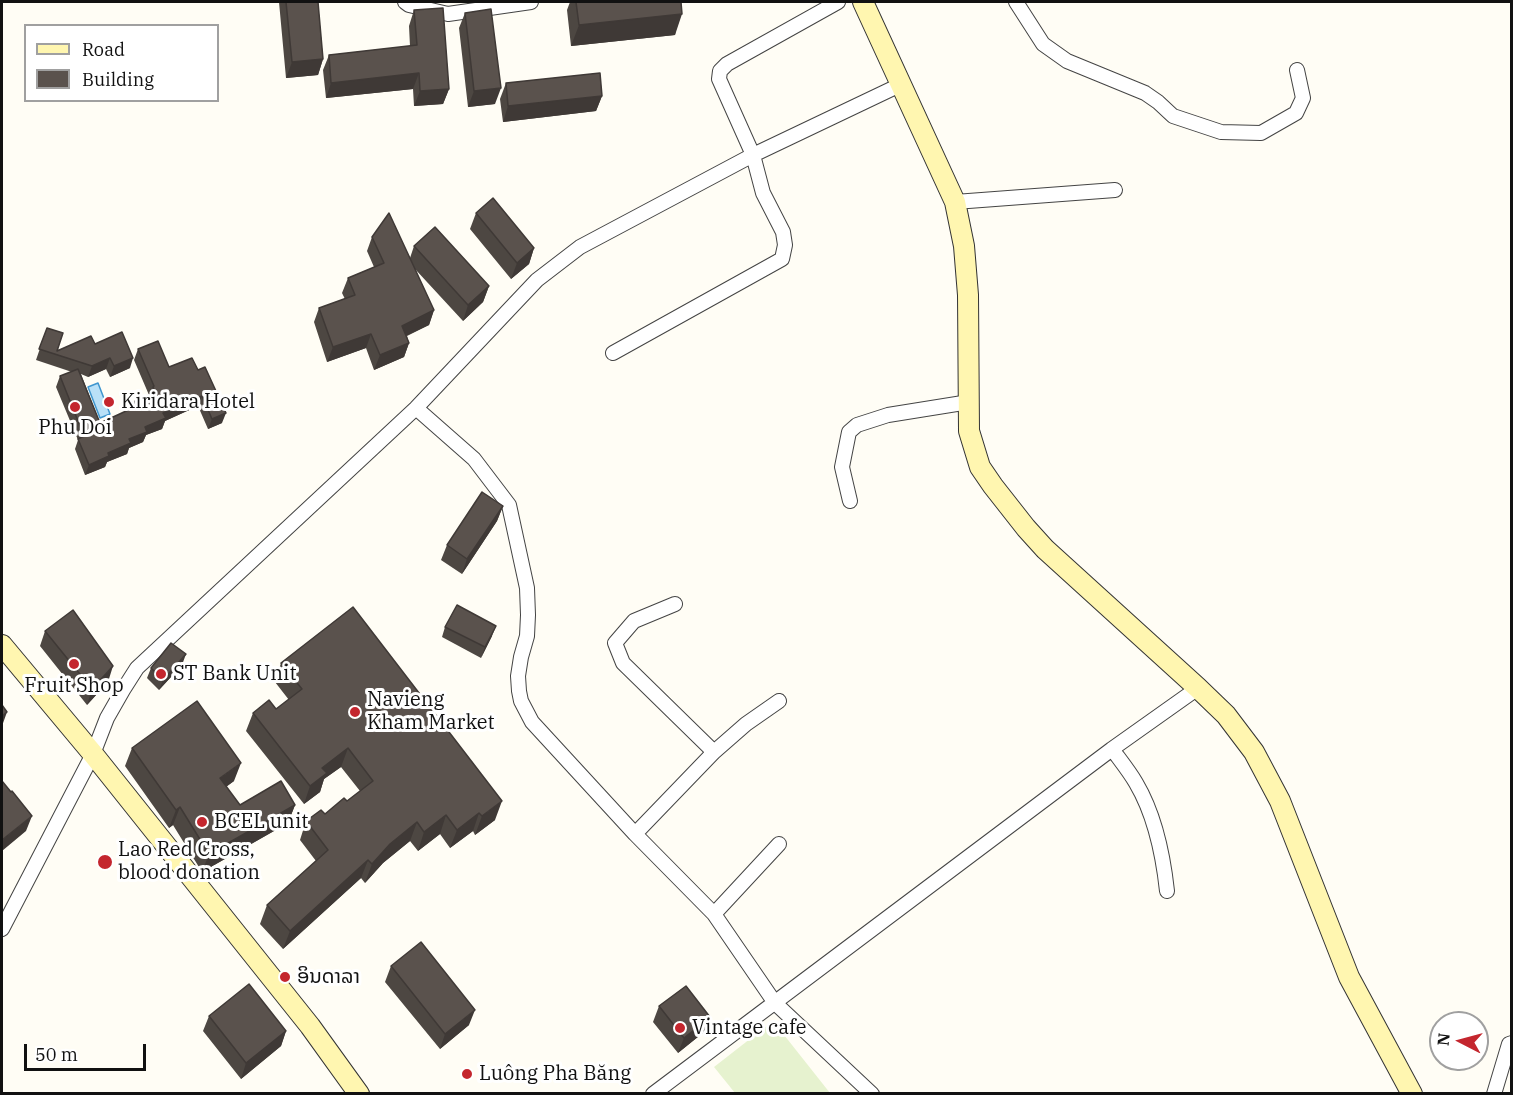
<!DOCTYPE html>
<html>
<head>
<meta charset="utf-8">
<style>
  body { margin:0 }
  #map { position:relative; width:1513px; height:1095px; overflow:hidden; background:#fffdf5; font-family:"IBM Plex Serif",serif }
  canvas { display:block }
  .frame { position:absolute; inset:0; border:3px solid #111; pointer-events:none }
  .legend { position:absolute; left:24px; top:24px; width:195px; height:78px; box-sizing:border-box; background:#fff; border:2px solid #a0a0a0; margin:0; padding:8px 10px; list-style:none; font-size:18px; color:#111 }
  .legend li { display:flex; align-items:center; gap:12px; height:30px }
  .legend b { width:30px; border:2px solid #a0a0a0 }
  .north { position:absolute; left:1429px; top:1011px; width:60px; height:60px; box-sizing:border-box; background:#fff; border:2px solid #a0a0a0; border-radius:50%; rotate:276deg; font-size:16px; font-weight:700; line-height:24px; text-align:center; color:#111 }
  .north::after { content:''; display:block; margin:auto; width:21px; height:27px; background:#c4262e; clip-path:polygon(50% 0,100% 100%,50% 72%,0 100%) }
  .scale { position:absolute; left:24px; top:1044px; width:122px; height:27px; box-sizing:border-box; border:3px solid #111; border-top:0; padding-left:8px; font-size:18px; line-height:21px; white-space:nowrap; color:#111; -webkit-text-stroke:4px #fff; paint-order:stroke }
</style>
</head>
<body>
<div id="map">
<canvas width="1513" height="1095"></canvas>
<div class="frame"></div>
<ul class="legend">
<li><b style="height:8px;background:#fff6b0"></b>Road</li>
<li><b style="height:16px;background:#5a524d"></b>Building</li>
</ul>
<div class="north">N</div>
<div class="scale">50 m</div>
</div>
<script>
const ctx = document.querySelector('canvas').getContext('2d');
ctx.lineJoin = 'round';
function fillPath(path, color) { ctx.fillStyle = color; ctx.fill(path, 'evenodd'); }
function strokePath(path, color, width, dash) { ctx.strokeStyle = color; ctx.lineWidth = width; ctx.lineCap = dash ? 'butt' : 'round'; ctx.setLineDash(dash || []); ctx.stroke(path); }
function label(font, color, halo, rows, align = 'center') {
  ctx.font = font + ' "IBM Plex Serif","Noto Sans Lao",serif'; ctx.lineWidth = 6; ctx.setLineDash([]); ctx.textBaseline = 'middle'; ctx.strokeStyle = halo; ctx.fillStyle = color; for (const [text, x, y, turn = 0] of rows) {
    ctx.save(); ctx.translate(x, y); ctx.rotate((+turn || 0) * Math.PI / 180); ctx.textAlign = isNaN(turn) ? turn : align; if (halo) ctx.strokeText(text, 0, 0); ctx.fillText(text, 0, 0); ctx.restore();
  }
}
const pitch = new Path2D(`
  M 773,1021 L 830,1093 L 735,1093 L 714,1067 Z`);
const water = new Path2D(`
  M 98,383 L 110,414 L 100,418 L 88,387 Z`);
const street = new Path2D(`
  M 405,2 L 409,5 L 448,14 L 531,2
  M 1016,2 L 1043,44 L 1067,61 L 1145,93 L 1158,102 L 1173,116 L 1221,132 L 1261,133 L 1296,113 L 1303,98 L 1297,70
  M 955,202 L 1115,190
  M 613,353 L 782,259 L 785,245 L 783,232 L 763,193 L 753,155 L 719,79 L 720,71 L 727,64 L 838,2
  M 416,408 L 474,459 L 509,505 L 527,588 L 528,615 L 527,636 L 521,657 L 518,676 L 519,691 L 521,701 L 532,722 L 635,834 L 714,914 L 775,1003 L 872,1094
  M 850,501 L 842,467 L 849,432 L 857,425 L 888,415 L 969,402
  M 675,604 L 634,621 L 615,643 L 623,663 L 714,752
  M 1112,749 C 1120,760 1129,771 1136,783 C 1155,815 1163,854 1167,891
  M 635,834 L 714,752 L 746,724 L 779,701
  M 714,914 L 779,844
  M 2,929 L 93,754 L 107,718 L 123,690 L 137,668 L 416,408 L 537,280 L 580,247 L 753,155 L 902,84
  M 653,1094 L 1112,749 L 1198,688
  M 1494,1094 L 1509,1044 L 1512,1043`);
const secondary = new Path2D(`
  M 863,2 L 955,202 L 964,246 L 968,295 L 969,431 L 980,467 L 993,486 L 1026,528 L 1045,549 L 1198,688 L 1226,715 L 1254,752 L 1280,801 L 1349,977 L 1412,1094
  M 2,645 L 93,754 L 310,1026 L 359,1094`);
const wall = new Path2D(`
  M 279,2 L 318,2 L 323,59 L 318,75 L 286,78 Z
  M 570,2 L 681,2 L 675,35 L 571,46 L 567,10 Z
  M 414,10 L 449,89 L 443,104 L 414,106 L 413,89 L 326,98 L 323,70 L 329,55 L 410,46 L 409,26 Z
  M 465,13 L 495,104 L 468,107 L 459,28 Z
  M 506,83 L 602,96 L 596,111 L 503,122 L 500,99 Z
  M 476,213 L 534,248 L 529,264 L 511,279 L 470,229 Z
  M 372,237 L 410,258 L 414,246 L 489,286 L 483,302 L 463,321 L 415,269 L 434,310 L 429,325 L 407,336 L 409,343 L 404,357 L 374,370 L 366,348 L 327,362 L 314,322 L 319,308 L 345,299 L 342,293 L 348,278 L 374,267 L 367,251 Z
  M 47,328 L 57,351 L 95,344 L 130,368 L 110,377 L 106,369 L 88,377 L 81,374 L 100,423 L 132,409 L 135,401 L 149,395 L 134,360 L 138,349 L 169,367 L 192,358 L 222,423 L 208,429 L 198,406 L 165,421 L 162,429 L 146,435 L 143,442 L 129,448 L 127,454 L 107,462 L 105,467 L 85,475 L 75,449 L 78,440 L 56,387 L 60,376 L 72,372 L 36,360 Z
  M 503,506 L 497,521 L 462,574 L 441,560 L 447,545 Z
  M 445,627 L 492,636 L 481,658 L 442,637 Z
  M 45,631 L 108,682 L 87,705 L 40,646 Z
  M 281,663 L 495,820 L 475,835 L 473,831 L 450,848 L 440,834 L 418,851 L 410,841 L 383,863 L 365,883 L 361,878 L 283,949 L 260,924 L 267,905 L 316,861 L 300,840 L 306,821 L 325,814 L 347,801 L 360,791 L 341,767 L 324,779 L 320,792 L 304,804 L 246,731 L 253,713 L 276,709 L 289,700 L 275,682 Z
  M 182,665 L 159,690 L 147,678 L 151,668 Z
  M 132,748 L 234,781 L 226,787 L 240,805 L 295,805 L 288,823 L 202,872 L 173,825 L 169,828 L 125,766 Z
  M 391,966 L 469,1025 L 440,1049 L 385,982 Z
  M 659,1006 L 704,1032 L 678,1053 L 653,1022 Z
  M 209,1016 L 286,1031 L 281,1046 L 241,1079 L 203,1031 Z`);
const shadedWall = new Path2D(`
  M 682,14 L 675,35 L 571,46 L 579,25 Z
  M 323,59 L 318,75 L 286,78 L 292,62 Z
  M 419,73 L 413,89 L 326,98 L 331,83 Z
  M 501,88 L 495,104 L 468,107 L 474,91 Z
  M 449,89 L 443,104 L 414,106 L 420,91 Z
  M 602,96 L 596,111 L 503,122 L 508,106 Z
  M 534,248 L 529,264 L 511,279 L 517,263 Z
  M 489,286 L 483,302 L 463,321 L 468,305 Z
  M 434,310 L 429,325 L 397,340 L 402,326 Z
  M 371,334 L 366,348 L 327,362 L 333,347 Z
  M 409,343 L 404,357 L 374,370 L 380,355 Z
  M 110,358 L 106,369 L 88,377 L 92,366 Z
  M 133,358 L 130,368 L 110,377 L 114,366 Z
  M 202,396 L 198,406 L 165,421 L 162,429 L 146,435 L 143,442 L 129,448 L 127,454 L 107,462 L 105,467 L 85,475 L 89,465 L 129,439 L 163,413 Z
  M 226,413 L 222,423 L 208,429 L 212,419 Z
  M 503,506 L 497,521 L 462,574 L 467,559 Z
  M 496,626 L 492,636 L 481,658 L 485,647 Z
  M 186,654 L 182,665 L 159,690 L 163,680 Z
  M 113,666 L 108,682 L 87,705 L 92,689 Z
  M 7,712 L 2,726 L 2,716 Z
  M 348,748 L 341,767 L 324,779 L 320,792 L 304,804 L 310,786 L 322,768 Z
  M 241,763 L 234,781 L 213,796 L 220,778 Z
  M 502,801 L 495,820 L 475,835 L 482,816 Z
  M 295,805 L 288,823 L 202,872 L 209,854 Z
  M 180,807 L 173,825 L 169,828 L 176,810 Z
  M 479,813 L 473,831 L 450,848 L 457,830 Z
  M 446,815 L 440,834 L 418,851 L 424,832 Z
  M 32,816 L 26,831 L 2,851 L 2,840 Z
  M 417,822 L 410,841 L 383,863 L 365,883 L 372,864 L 390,844 Z
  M 368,860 L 361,878 L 283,949 L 290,931 Z
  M 475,1010 L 469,1025 L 440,1049 L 445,1034 Z
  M 710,1017 L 704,1032 L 678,1053 L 684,1038 Z
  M 286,1031 L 281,1046 L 241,1079 L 246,1063 Z`);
const building = new Path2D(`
  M 286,2 L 318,2 L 323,59 L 292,62 Z
  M 576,2 L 681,2 L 682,14 L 579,25 Z
  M 443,8 L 449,89 L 420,91 L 419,73 L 331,83 L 329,55 L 417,45 L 414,10 Z
  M 491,9 L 501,88 L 474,91 L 465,13 Z
  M 600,73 L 602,96 L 508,106 L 506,83 Z
  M 493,198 L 534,248 L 517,263 L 476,213 Z
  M 389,213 L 434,310 L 402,326 L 409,343 L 380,355 L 371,334 L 333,347 L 319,308 L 355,295 L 348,278 L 384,263 L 372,237 Z
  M 435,227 L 489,286 L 468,305 L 414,246 Z
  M 47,328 L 63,333 L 57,351 L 91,336 L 95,344 L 122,332 L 133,358 L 114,366 L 110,358 L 92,366 L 39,349 Z
  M 158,341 L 169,367 L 192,358 L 198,370 L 205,367 L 226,413 L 212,419 L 202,396 L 163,413 L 166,418 L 145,427 L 147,432 L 129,439 L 131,443 L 108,453 L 109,456 L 89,465 L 78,439 L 84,436 L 60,376 L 78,369 L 100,423 L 137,406 L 135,401 L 155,392 L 153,387 L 154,386 L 138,349 Z
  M 482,492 L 503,506 L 467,559 L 447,545 Z
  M 457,605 L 496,626 L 485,647 L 445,627 Z
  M 353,607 L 502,801 L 482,816 L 479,813 L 457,830 L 446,815 L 424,832 L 417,822 L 390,844 L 372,864 L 368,860 L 290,931 L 267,905 L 328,850 L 306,821 L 321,810 L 325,814 L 344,798 L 347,801 L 373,781 L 348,748 L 322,768 L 327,773 L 310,786 L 253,713 L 269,700 L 276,709 L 302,689 L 281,663 Z
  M 73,610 L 113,666 L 92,689 L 45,631 Z
  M 171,643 L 186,654 L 163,680 L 151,668 Z
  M 197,701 L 241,763 L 220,778 L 240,805 L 281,781 L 295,805 L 209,854 L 180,807 L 176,810 L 132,748 Z
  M 2,705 L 7,712 L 2,716 Z
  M 2,781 L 11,792 L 12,791 L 32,816 L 2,840 Z
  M 421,942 L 475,1010 L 445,1034 L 391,966 Z
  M 249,984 L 286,1031 L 246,1063 L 209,1016 Z
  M 686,986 L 710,1017 L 684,1038 L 659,1006 Z`);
const markers = [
  [109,402,6,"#c4262e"],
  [75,407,6,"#c4262e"],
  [74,664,6,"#c4262e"],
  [161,674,6,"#c4262e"],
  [355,712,6,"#c4262e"],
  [202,822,6,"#c4262e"],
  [105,862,8,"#c4262e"],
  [285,977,6,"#c4262e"],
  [680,1028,6,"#c4262e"],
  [467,1074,6,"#c4262e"]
];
const poiNames = [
  ["Kiridara Hotel",121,402],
  ["Phu Doi",75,428,"center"],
  ["ST Bank Unit",173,674],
  ["Fruit Shop",74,686,"center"],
  ["Navieng",367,700],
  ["Kham Market",367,723],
  ["BCEL unit",214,822],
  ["Lao Red Cross,",118,850],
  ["blood donation",118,873],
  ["ອິນດາລາ",297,977],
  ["Vintage cafe",692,1028],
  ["Luông Pha Băng",479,1074]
];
fillPath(pitch, '#e6f2cf');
fillPath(water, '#b9e0f7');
strokePath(water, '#3f96cf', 1.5);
strokePath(street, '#444', 16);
strokePath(secondary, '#333', 22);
strokePath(street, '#fff', 14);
strokePath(secondary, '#fff6b0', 20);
fillPath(wall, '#4d4742');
fillPath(shadedWall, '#3f3936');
fillPath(building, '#5a524d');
strokePath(building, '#3f3936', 1.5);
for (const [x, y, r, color] of markers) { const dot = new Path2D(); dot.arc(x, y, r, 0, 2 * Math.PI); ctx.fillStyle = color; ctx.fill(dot); strokePath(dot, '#fff', 2); }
label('20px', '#111', '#fff', poiNames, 'left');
</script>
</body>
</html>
